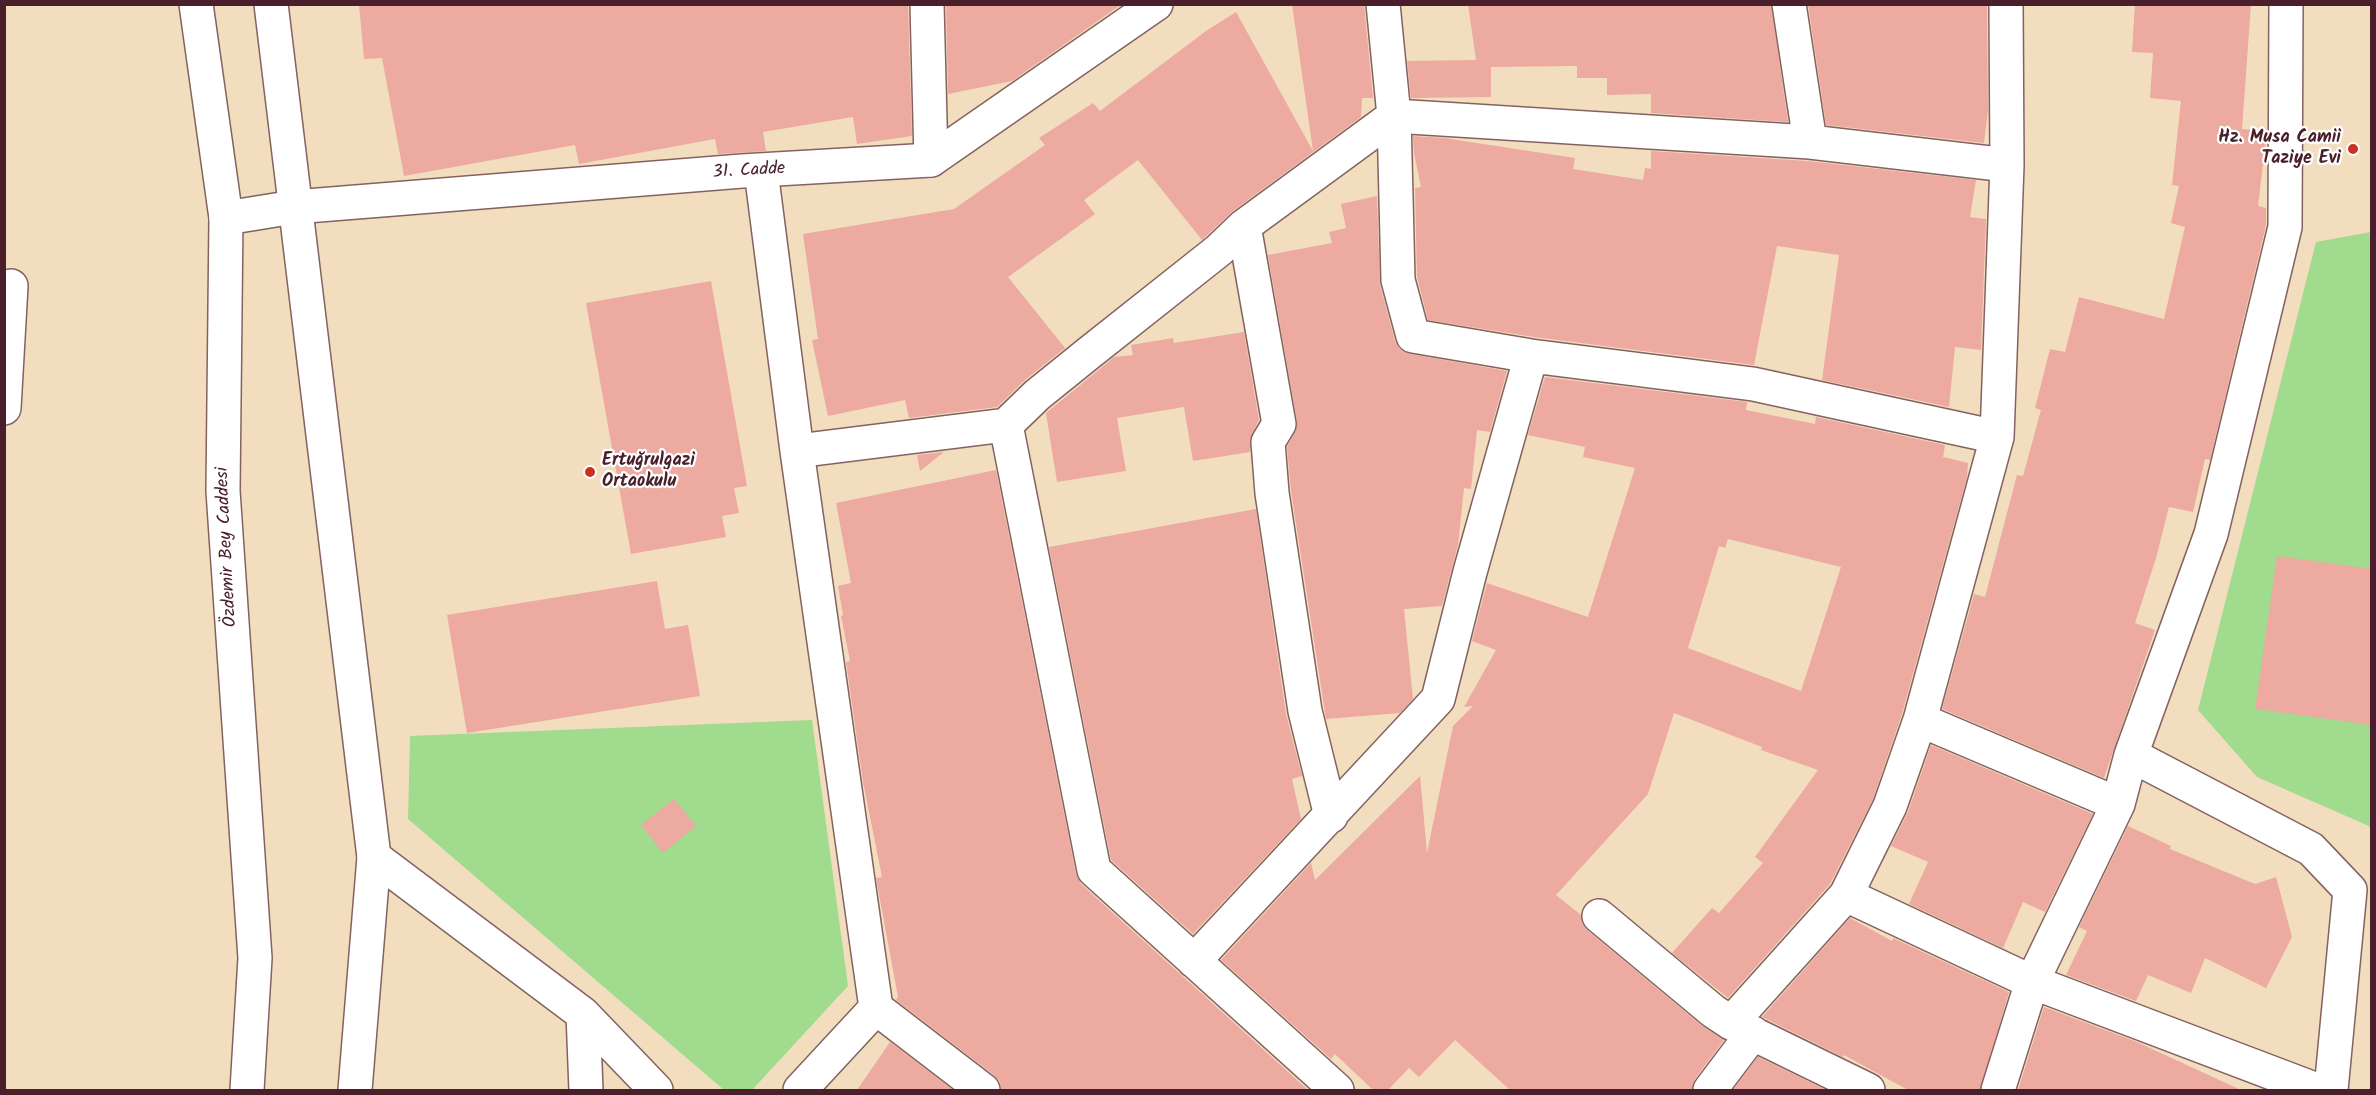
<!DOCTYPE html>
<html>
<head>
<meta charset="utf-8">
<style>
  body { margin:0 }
  #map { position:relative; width:2376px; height:1095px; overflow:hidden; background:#f2ddbf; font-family:Kalam,sans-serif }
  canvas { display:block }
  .frame { position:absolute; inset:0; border:6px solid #4a1f2b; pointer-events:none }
</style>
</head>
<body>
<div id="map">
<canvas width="2376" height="1095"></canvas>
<div class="frame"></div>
</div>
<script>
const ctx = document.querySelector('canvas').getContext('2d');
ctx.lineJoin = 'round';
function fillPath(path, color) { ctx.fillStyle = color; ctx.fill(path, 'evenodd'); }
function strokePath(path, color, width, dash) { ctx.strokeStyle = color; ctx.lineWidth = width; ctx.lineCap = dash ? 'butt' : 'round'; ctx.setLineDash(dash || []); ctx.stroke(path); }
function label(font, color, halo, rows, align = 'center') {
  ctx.font = font + ' Kalam,sans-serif'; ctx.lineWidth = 4.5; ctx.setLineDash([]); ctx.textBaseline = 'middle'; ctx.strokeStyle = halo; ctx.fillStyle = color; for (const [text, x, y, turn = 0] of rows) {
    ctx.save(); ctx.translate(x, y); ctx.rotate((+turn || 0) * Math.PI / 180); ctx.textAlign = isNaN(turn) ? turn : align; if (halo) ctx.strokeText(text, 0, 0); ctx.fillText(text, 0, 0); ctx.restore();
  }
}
const green = new Path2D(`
  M 2371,232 L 2371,830 L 2369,826 L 2257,777 L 2198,710 L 2316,242 Z
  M 812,720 L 848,986 L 752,1090 L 724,1090 L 408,819 L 410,736 Z`);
const building = new Path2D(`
  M 359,4 L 908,4 L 912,136 L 857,144 L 853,117 L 763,132 L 766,151 L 718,154 L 715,139 L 579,164 L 575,145 L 404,176 L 382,58 L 364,59 Z
  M 946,4 L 1122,4 L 1012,81 L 948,94 Z
  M 1292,4 L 1364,4 L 1373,98 L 1362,98 L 1361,117 L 1233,211 L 1202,240 L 1138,160 L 1084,200 L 1095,214 L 1008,277 L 1065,348 L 1025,380 L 997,407 L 909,418 L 905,400 L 828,416 L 812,340 L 818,339 L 803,234 L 954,209 L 1045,145 L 1039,138 L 1093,103 L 1100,111 L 1206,31 L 1236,12 L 1313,151 Z
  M 1468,4 L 1771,4 L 1788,122 L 1651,113 L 1651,94 L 1607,95 L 1607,78 L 1577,78 L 1577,66 L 1491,67 L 1491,97 L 1411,98 L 1407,61 L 1476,60 Z
  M 1808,4 L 1987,4 L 1988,110 L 1984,143 L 1826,125 Z
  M 2135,4 L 2251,4 L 2242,129 L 2267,131 L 2258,206 L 2266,208 L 2266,225 L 2210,460 L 2205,459 L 2193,512 L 2169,507 L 2156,558 L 2135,623 L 2155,630 L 2104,778 L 1942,709 L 1974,594 L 1985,597 L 2017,475 L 2023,476 L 2041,410 L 2035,408 L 2050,349 L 2065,352 L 2079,297 L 2164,319 L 2185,227 L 2171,223 L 2179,186 L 2172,185 L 2181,101 L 2150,98 L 2153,53 L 2132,52 Z
  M 1413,136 L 1444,138 L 1575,158 L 1573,169 L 1643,180 L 1645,168 L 1651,169 L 1651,151 L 1808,161 L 1976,180 L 1970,217 L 1986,219 L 1981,350 L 1955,347 L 1949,407 L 1822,380 L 1839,255 L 1777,246 L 1754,365 L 1534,337 L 1428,320 L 1417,277 L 1415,188 L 1421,187 L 1414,153 Z
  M 1377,196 L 1380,285 L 1395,341 L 1400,349 L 1410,354 L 1507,371 L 1490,432 L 1477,430 L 1471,489 L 1464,488 L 1458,545 L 1442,606 L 1404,609 L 1413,699 L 1400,713 L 1326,719 L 1291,491 L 1287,447 L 1295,433 L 1297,421 L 1268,255 L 1332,243 L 1329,232 L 1346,228 L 1341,204 Z
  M 711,281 L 747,486 L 734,488 L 739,513 L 722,516 L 726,537 L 631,554 L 586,303 Z
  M 1244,332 L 1259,420 L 1252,433 L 1250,452 L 1193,461 L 1184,407 L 1117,418 L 1126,471 L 1057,482 L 1046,413 L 1101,368 L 1114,357 L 1133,355 L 1131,345 L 1173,338 L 1174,343 Z
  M 1545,377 L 1747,402 L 1746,410 L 1815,424 L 1816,417 L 1945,445 L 1943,457 L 1968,463 L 1967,477 L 1902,714 L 1873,799 L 1830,884 L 1728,998 L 1672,953 L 1712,908 L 1719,913 L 1763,863 L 1755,857 L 1818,770 L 1761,750 L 1762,747 L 1674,713 L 1648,794 L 1556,895 L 1581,915 L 1582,923 L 1587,930 L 1701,1025 L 1724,1040 L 1695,1079 L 1692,1090 L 1510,1090 L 1455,1040 L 1419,1077 L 1409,1068 L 1388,1090 L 1373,1090 L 1335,1054 L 1331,1059 L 1221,960 L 1311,863 L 1315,880 L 1420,776 L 1427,853 L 1453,726 L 1473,706 L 1464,707 L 1496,650 L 1472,641 L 1487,583 L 1588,617 L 1635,468 L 1583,457 L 1585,447 L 1528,435 ZM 1728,539 L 1841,567 L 1801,691 L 1688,648 L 1719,546 L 1725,548 Z
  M 944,452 L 920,471 L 917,455 Z
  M 996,470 L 1076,874 L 1081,884 L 1308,1090 L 1001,1090 L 1000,1082 L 994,1075 L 896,1000 L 898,997 L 876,878 L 882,877 L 863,782 L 846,662 L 850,661 L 841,616 L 843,615 L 838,586 L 851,583 L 836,503 Z
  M 1256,509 L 1286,714 L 1302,776 L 1292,779 L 1301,819 L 1193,934 L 1111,860 L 1049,547 Z
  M 2277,556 L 2372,569 L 2372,725 L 2255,709 Z
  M 657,581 L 665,629 L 688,625 L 700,696 L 467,733 L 447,615 Z
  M 1931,745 L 2093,814 L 2045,912 L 2023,902 L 2003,948 L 1909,904 L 1928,862 L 1891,846 L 1908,812 Z
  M 674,799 L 696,826 L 663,853 L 641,825 Z
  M 2128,826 L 2171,846 L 2170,849 L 2255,884 L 2276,877 L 2292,937 L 2266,988 L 2205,958 L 2191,993 L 2148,975 L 2136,1001 L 2066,975 L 2087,931 L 2079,927 Z
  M 1850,918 L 1892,941 L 1893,938 L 2009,992 L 1980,1090 L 1908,1090 L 1844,1055 L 1843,1057 L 1762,1017 Z
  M 2044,1007 L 2137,1042 L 2241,1090 L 2018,1090 Z
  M 890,1042 L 953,1090 L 857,1090 Z
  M 1758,1057 L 1826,1090 L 1733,1090 Z`);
const minor = new Path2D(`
  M 927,4 L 931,160
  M 1789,4 L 1810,142
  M 761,171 L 797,451 L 876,1008 L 983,1090
  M 1244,226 L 1279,424 L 1268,442 L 1272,493 L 1305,711 L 1331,816
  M 4,408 L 11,286
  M 1006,425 L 1094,870 L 1337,1090
  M 1997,437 L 1753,384 L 1531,356 L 1413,336 L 1398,280 L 1394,116 L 1810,142 L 2007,165
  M 797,451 L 1006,425 L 1037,395 L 1089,353 L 1219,250 L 1244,226 L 1394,116 L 1383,4
  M 1920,720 L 1997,437 L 2007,165 L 2006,4
  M 2131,755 L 2311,849 L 2350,890 L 2331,1090
  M 374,857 L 583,1014 L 586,1090
  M 1846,895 L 2032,982 L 2317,1090
  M 1599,916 L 1713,1011 L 1731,1023 L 1868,1090
  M 1194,961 L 1438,699 L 1470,572 L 1531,356
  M 583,1014 L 656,1090
  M 1731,1023 L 1846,895 L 1890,806 L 1920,720 L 2118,804
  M 800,1090 L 876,1008
  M 1710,1090 L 1753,1033
  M 1998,1090 L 2032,982 L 2118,804 L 2131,755 L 2211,534 L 2285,227 L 2286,4`);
const tertiary = new Path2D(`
  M 226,218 L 294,207 L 742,171 L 931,160 L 1156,4`);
const primary = new Path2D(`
  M 196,4 L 226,218 L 223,491 L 255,958 L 247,1090
  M 271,4 L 374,857 L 355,1090`);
const markers = [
  [2353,149,6,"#c8321e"],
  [590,472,6,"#c8321e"]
];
const poiNames = [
  ["Hz. Musa Camii",2341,139],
  ["Taziye Evi",2341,160],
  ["Ertuğrulgazi",602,462,"left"],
  ["Ortaokulu",602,483,"left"]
];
const streetNames = [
  ["31. Cadde",749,172,-3],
  ["Özdemir Bey Caddesi",228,547,-93]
];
fillPath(green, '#a0db8e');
fillPath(building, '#ecaaa0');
strokePath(minor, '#85625f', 36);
strokePath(tertiary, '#85625f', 36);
strokePath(primary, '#85625f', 36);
strokePath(minor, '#fff', 33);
strokePath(tertiary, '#fff', 33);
strokePath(primary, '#fff', 33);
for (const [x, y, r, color] of markers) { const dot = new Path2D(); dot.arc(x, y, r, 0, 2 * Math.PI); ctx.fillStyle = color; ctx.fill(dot); strokePath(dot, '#fff', 2); }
label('bold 18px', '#4a1f2b', '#fff', poiNames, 'right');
label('18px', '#4a1f2b', '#fff', streetNames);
</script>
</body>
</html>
